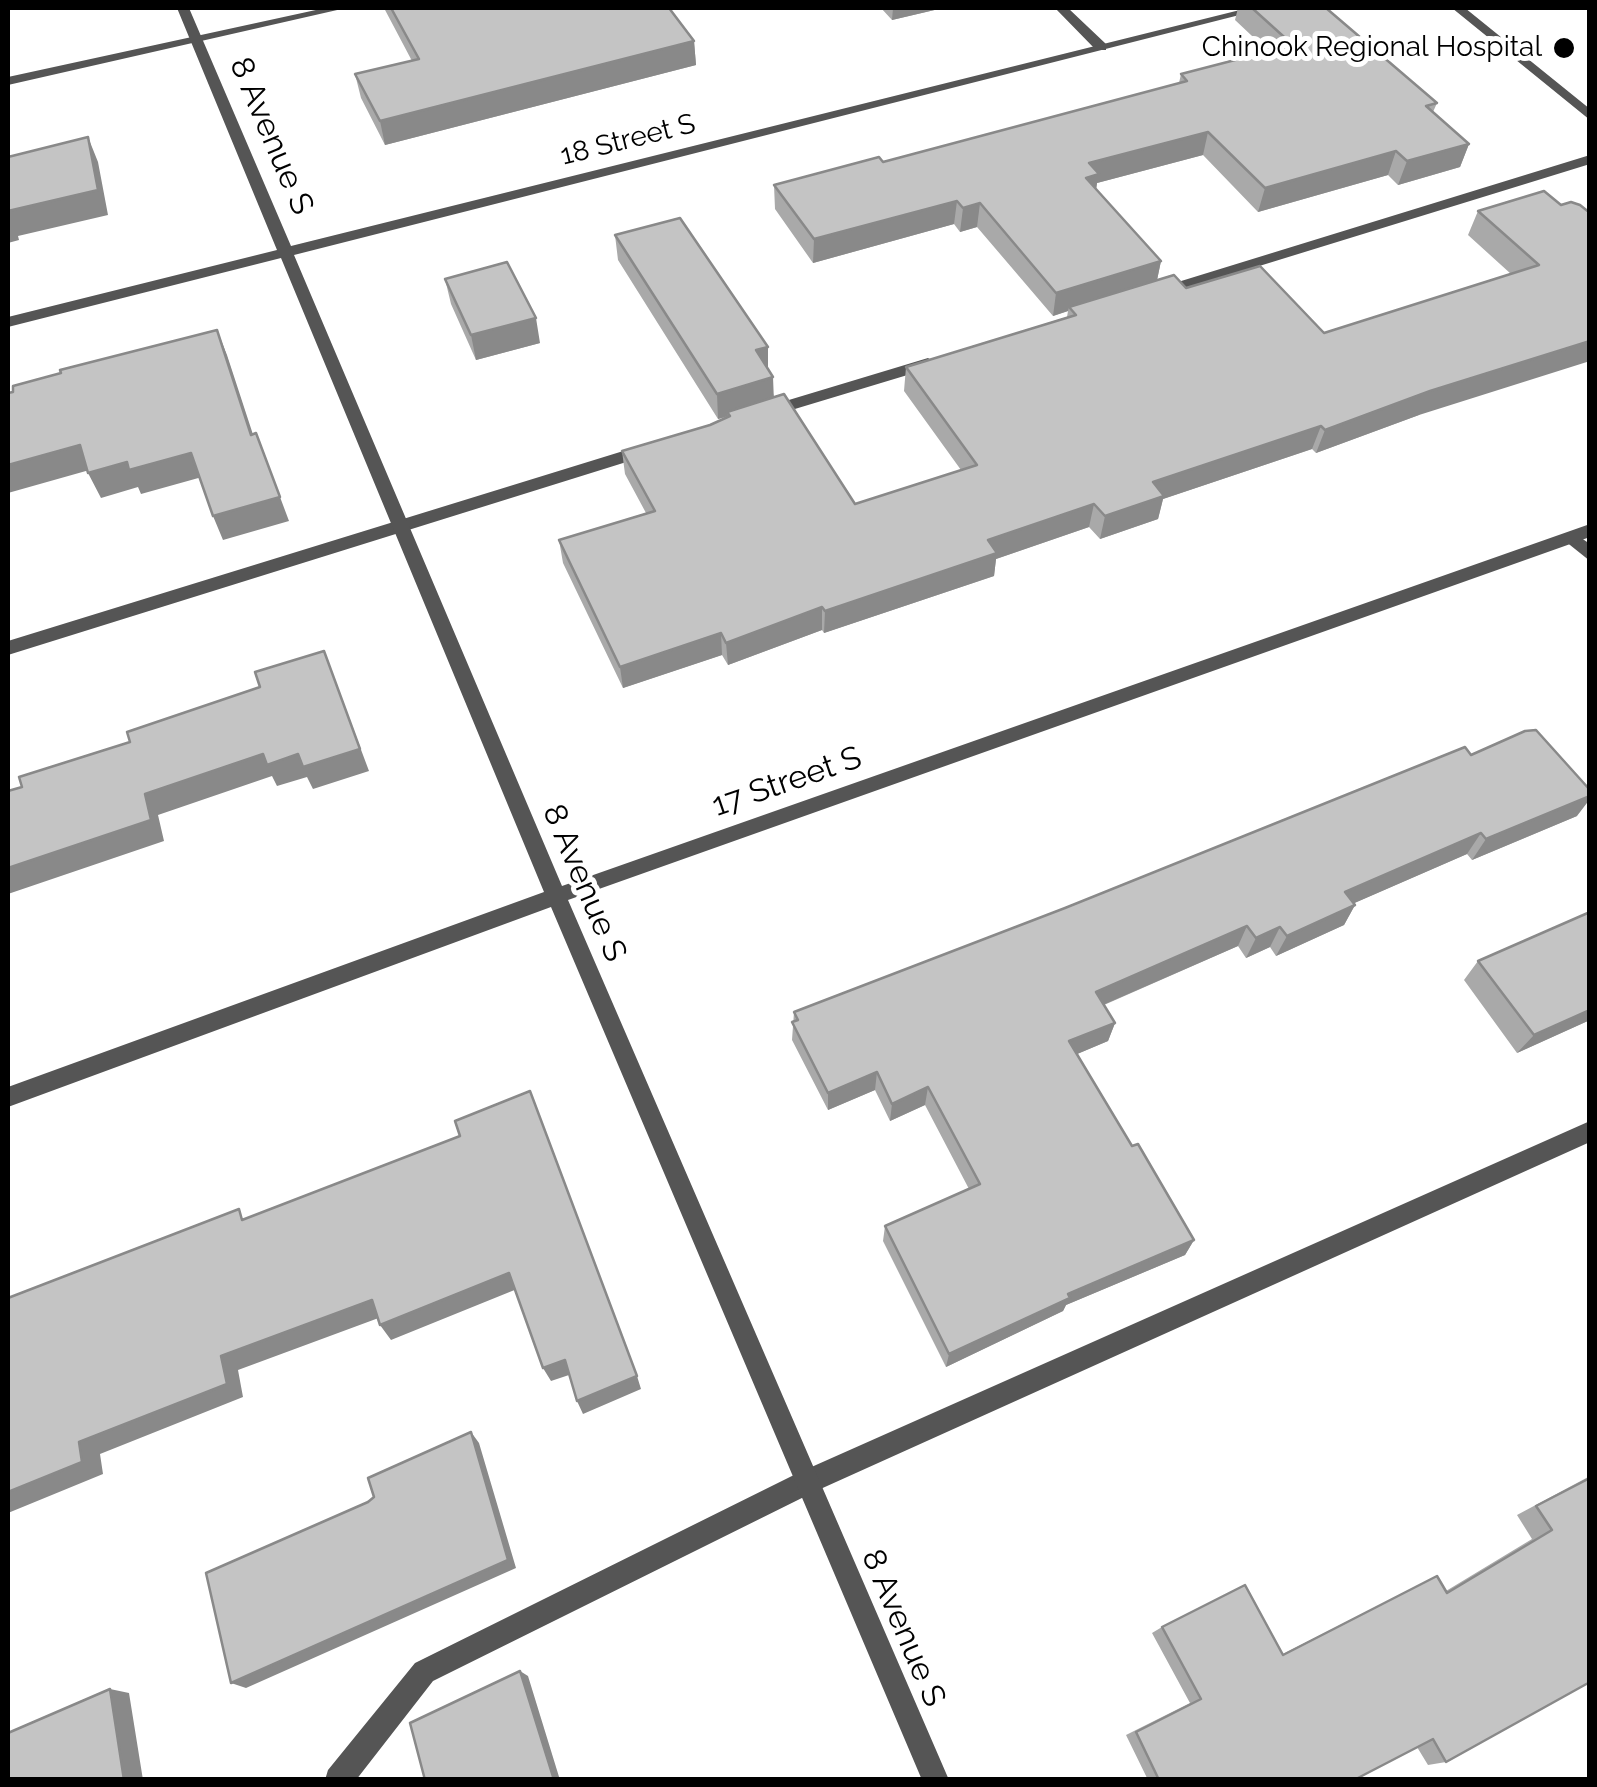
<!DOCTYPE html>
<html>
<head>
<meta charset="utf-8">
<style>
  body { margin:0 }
  #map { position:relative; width:1597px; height:1787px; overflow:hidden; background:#fff; font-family:Raleway,sans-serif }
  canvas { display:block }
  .frame { position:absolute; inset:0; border:10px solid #000; pointer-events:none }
</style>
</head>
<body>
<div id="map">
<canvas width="1597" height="1787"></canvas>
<div class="frame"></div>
</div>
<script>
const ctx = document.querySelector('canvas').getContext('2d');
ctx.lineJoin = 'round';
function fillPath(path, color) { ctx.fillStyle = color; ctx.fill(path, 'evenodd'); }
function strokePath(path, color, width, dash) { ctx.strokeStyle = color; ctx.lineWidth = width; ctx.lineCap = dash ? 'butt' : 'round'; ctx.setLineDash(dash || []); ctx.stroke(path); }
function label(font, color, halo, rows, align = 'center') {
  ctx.font = font + ' Raleway,sans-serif'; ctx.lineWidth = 10; ctx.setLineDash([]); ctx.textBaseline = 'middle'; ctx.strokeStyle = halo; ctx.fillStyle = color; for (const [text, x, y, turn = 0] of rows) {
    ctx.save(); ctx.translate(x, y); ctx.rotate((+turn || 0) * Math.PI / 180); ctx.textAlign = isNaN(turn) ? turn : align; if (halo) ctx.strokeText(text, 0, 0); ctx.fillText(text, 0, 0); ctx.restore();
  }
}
const lane = new Path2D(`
  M 325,8 L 346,8 L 8,85 L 8,77 Z
  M 1055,8 L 1068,8 L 1106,44 L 1106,50 L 1096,50 Z
  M 1590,155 L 1590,164 L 1162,296 L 1157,298 L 1149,293 L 1152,290 Z
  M 928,358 L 936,363 L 934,367 L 765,418 L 757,413 L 759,409 Z
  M 646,444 L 652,446 L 652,454 L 8,655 L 8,641 Z
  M 1571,531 L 1590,544 L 1590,561 L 1565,541 L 1562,537 Z
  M 1590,1121 L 1590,1142 L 816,1491 L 433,1681 L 356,1780 L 325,1780 L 328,1770 L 415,1663 L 798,1473 Z`);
const street = new Path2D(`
  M 177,8 L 189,8 L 291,246 L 1248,8 L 1267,8 L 294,255 L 562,886 L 1590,524 L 1590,537 L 568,900 L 949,1780 L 922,1780 L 551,907 L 8,1107 L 8,1087 L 544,892 L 281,258 L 8,327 L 8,317 L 277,250 Z
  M 1452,8 L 1465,8 L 1590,109 L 1590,120 Z`);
const wall = new Path2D(`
  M 384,8 L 669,8 L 694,41 L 696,65 L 385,145 L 361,98 L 355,74 L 412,61 Z
  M 881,8 L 943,8 L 892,20 Z
  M 1224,8 L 1326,8 L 1437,103 L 1433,112 L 1469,144 L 1460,167 L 1398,185 L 1388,175 L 1258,212 L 1203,155 L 1097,183 L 1096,189 L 1161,261 L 1157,280 L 1186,288 L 1324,333 L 1511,274 L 1468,235 L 1478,211 L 1561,205 L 1590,213 L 1419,415 L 1316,453 L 1312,449 L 1163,499 L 1158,519 L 1100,539 L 1089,527 L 996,559 L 994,576 L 824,633 L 822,630 L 728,665 L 722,655 L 623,688 L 563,563 L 559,540 L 646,513 L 625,474 L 622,451 L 710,425 L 728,417 L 718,419 L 618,260 L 615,235 L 768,347 L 768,369 L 774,398 L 855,504 L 961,470 L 904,391 L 906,367 L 1067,317 L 1068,311 L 1053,316 L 977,227 L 960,232 L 954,224 L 813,263 L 775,209 L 774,185 L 883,162 L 1179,83 L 1181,74 L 1268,51 L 1235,20 L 1238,8 L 1223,9 Z
  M 445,279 L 540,343 L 476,360 L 451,304 Z
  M 1471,755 L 1577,816 L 1472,860 L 1467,854 L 1354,903 L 1355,905 L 1344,925 L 1276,956 L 1270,947 L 1246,958 L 1238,946 L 1104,1005 L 1115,1023 L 1108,1041 L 1077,1054 L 1132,1146 L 1194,1240 L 1185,1255 L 1066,1305 L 1063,1311 L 946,1367 L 883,1241 L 885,1226 L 969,1189 L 925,1105 L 890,1121 L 875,1090 L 828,1110 L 792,1040 L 794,1012 Z
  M 1590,912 L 1590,1020 L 1517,1053 L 1464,980 L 1478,961 Z
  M 1590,1476 L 1590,1687 L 1587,1684 L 1446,1762 L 1428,1765 L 1417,1747 L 1354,1780 L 1148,1780 L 1126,1735 L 1190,1703 L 1152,1633 L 1162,1627 L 1283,1654 L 1437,1576 L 1446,1591 L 1532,1539 L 1517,1515 Z`);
const shadedWall = new Path2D(`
  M 893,8 L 943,8 L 892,20 Z
  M 694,41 L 696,65 L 385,145 L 380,121 Z
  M 1208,132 L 1203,155 L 1097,183 L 1095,198 L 1082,201 L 1089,163 Z
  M 88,137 L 98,162 L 108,215 L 18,236 L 19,240 L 8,243 L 8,211 Z
  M 1469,144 L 1460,167 L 1398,185 L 1407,161 Z
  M 1396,151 L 1388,175 L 1258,212 L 1265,188 Z
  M 957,201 L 954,224 L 813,263 L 814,239 Z
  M 980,203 L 977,227 L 960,232 L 963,208 Z
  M 1161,261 L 1156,285 L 1069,307 L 1068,311 L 1053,316 L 1056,293 Z
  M 536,318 L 540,343 L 476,360 L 471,335 Z
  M 217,330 L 227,355 L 261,459 L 251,435 Z
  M 1590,341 L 1590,361 L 1419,415 L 1316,453 L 1325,430 L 1430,391 Z
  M 768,347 L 768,372 L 756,350 Z
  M 773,377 L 774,402 L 727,412 L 728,416 L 718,419 L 717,394 Z
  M 1321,426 L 1312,449 L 1163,499 L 1158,519 L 1100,539 L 1105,516 L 1153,482 Z
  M 256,433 L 289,521 L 223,540 L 213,516 Z
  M 80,445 L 93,469 L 8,493 L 8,465 Z
  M 191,453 L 202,477 L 141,494 L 138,487 L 101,498 L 88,473 L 127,462 Z
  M 1094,504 L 1089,527 L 996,559 L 994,576 L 824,633 L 825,611 L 988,540 Z
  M 822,607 L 822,630 L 728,665 L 726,643 Z
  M 721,633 L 722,655 L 623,688 L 620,667 Z
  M 324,651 L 369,771 L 313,789 L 307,777 L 277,786 L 272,776 L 158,815 L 164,841 L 8,894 L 8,868 L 145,794 Z
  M 1590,796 L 1590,799 L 1577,816 L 1472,860 L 1486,839 Z
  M 1481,833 L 1467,854 L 1334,912 L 1345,892 Z
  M 1355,905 L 1344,925 L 1276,956 L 1287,936 Z
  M 1247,926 L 1238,946 L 1089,1011 L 1096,992 Z
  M 1280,927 L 1270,947 L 1246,958 L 1256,938 Z
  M 1590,1010 L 1590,1020 L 1517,1053 L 1534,1035 Z
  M 1115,1023 L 1108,1041 L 1063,1060 L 1069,1041 Z
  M 877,1072 L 875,1090 L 828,1110 L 828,1093 Z
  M 928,1087 L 925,1105 L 890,1121 L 892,1104 Z
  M 1194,1240 L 1185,1255 L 1066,1305 L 1063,1311 L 946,1367 L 949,1354 L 1068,1294 Z
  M 509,1273 L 517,1289 L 391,1340 L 380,1325 Z
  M 372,1300 L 384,1316 L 238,1370 L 243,1397 L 100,1454 L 103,1474 L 8,1513 L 8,1492 L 79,1442 L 221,1356 Z
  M 565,1360 L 572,1374 L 551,1381 L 543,1368 Z
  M 637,1376 L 641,1389 L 583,1414 L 577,1401 Z
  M 471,1432 L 479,1443 L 516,1568 L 246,1688 L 231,1683 Z
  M 520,1671 L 528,1676 L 560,1780 L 554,1780 Z
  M 110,1689 L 129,1693 L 143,1780 L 124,1780 Z`);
const building = new Path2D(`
  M 391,8 L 669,8 L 694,41 L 380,121 L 355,74 L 419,59 Z
  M 1252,8 L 1326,8 L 1437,103 L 1426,106 L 1469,144 L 1407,161 L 1396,151 L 1265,188 L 1208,132 L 1089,163 L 1099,174 L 1086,178 L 1161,261 L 1056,293 L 980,203 L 963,208 L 957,201 L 814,239 L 774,185 L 879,157 L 883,162 L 1187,81 L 1181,74 L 1293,45 Z
  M 88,137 L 98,190 L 8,211 L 8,157 Z
  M 1544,191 L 1561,205 L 1571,202 L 1580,205 L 1590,213 L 1590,341 L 1430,391 L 1325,430 L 1321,426 L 1153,482 L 1164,496 L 1105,516 L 1094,504 L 988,540 L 997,553 L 825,611 L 822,607 L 726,643 L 721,633 L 620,667 L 559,540 L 655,511 L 622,451 L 710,425 L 730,416 L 727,412 L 784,394 L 855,504 L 977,465 L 906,367 L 1076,315 L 1069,307 L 1174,275 L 1186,288 L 1260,266 L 1324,333 L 1539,265 L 1478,211 Z
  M 680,218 L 768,347 L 756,350 L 773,377 L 717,394 L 615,235 Z
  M 507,262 L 536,318 L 471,335 L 445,279 Z
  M 217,330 L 251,435 L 256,433 L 280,497 L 213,516 L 191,453 L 129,470 L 127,462 L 88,473 L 80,445 L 8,465 L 8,393 L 13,392 L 13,386 L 61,373 L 60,370 Z
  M 324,651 L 360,749 L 303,767 L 298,754 L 267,765 L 263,754 L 145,794 L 151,820 L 8,868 L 8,791 L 22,787 L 19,777 L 130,742 L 127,732 L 260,687 L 255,672 Z
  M 1536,730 L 1590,790 L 1590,796 L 1486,839 L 1481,833 L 1345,892 L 1355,905 L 1287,936 L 1280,927 L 1256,938 L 1247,926 L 1096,992 L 1115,1023 L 1069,1041 L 1132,1146 L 1138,1144 L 1194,1240 L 1068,1294 L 1070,1298 L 949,1354 L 885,1226 L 980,1184 L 928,1087 L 892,1104 L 877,1072 L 828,1093 L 792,1022 L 798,1020 L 794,1012 L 1065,908 L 1465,747 L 1471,755 L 1525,731 Z
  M 1590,912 L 1590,1010 L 1534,1035 L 1478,961 Z
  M 530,1091 L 637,1376 L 577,1401 L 565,1360 L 543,1368 L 509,1273 L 380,1325 L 372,1300 L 221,1356 L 227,1384 L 79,1442 L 82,1462 L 8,1492 L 8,1298 L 239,1209 L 242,1220 L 460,1136 L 455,1121 Z
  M 471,1432 L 508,1560 L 231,1683 L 206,1573 L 368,1502 L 374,1497 L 368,1478 Z
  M 1590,1478 L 1590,1682 L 1446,1762 L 1433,1739 L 1354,1780 L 1159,1780 L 1136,1732 L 1201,1699 L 1162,1627 L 1245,1585 L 1283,1655 L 1437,1576 L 1447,1593 L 1552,1530 L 1536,1506 Z
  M 520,1671 L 554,1780 L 425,1780 L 410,1723 Z
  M 110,1689 L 124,1780 L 8,1780 L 8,1733 Z`);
const markers = [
  [1564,48,12,"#000"]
];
const farPoinames = [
  ["Chinook Regional Hospital",1542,48]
];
const farStreetnames = [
  ["18 Street S",628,140,-14]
];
const streetNames = [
  ["8 Avenue S",271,136,67],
  ["17 Street S",787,782,-19],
  ["8 Avenue S",584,883,67],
  ["8 Avenue S",903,1628,67]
];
fillPath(lane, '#555');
fillPath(street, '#555');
fillPath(wall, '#a9a9a9');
fillPath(shadedWall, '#898989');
fillPath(building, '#c4c4c4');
strokePath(building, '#898989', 2.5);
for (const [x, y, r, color] of markers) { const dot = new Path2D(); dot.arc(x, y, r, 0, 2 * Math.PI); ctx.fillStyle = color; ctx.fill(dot); strokePath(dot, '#fff', 4); }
label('28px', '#000', '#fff', farPoinames, 'right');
label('28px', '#000', '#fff', farStreetnames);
label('32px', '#000', '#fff', streetNames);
</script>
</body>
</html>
